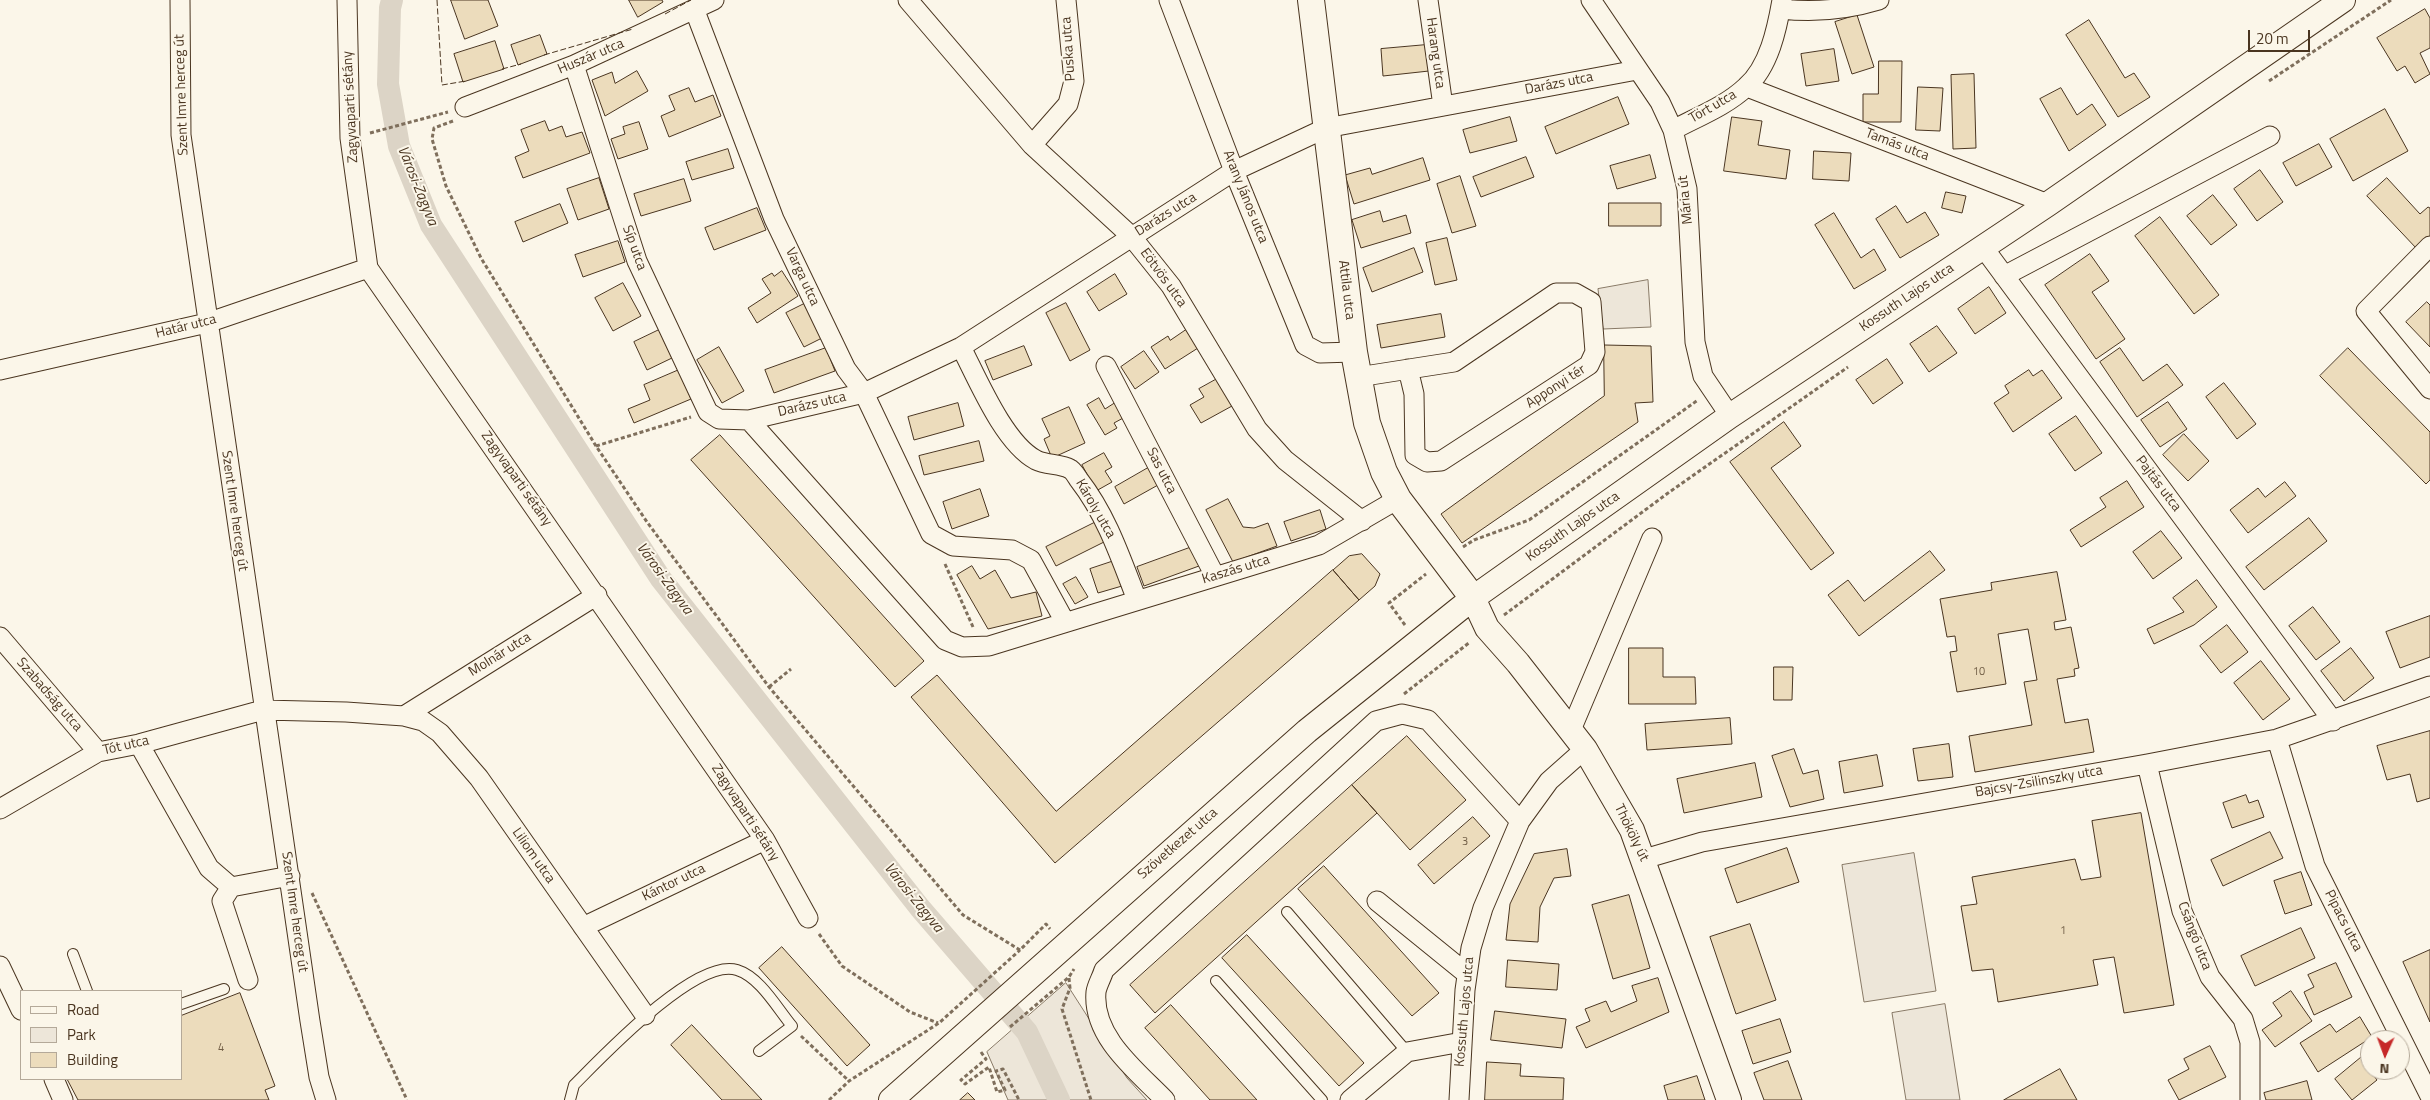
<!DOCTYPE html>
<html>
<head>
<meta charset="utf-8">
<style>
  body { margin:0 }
  #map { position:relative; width:2430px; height:1100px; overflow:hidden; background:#fbf6e9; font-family:"Titillium Web",sans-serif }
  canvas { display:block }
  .legend { position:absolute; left:20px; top:990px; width:162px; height:90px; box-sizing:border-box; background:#fbf6e9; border:1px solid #b4a999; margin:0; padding:6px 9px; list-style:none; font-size:15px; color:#4a3520 }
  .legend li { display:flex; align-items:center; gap:10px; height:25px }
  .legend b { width:25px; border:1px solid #b4a999 }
  .north { position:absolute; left:2360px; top:1030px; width:50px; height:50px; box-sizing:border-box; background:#fbf6e9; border:1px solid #b4a999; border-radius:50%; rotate:182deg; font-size:14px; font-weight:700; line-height:20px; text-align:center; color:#4a3520 }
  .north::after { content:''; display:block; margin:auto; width:18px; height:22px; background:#c62828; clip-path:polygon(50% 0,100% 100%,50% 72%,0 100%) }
  .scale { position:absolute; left:2248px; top:30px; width:62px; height:22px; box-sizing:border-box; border:2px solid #4a3520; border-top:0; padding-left:6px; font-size:15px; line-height:18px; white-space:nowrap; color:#4a3520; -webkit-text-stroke:4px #fbf6e9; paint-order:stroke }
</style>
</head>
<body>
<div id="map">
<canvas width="2430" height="1100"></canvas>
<ul class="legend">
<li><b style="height:6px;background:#fbf6e9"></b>Road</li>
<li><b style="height:14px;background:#ede6d9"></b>Park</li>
<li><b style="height:14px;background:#ecdcbc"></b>Building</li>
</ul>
<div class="north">N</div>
<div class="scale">20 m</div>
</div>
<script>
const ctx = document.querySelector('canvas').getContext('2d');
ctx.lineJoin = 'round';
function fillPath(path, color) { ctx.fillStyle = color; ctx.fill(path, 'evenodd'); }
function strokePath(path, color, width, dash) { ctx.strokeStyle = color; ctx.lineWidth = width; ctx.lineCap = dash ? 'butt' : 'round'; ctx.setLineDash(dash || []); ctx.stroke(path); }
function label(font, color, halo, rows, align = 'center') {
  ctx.font = font + ' "Titillium Web",sans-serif'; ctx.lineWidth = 4; ctx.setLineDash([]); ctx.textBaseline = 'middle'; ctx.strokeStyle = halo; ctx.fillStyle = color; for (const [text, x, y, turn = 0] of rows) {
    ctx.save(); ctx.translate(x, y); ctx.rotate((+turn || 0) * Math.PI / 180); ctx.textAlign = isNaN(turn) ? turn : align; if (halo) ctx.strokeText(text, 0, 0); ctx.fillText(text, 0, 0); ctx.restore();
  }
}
const green = new Path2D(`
  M 1648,280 L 1651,327 L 1603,329 L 1598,289 Z
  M 1914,853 L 1936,991 L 1864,1002 L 1842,865 Z
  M 1066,983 L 1127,1078 L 1147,1100 L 1008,1100 L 987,1052 Z
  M 1945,1004 L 1960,1100 L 1906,1100 L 1892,1013 Z`);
const canal = new Path2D(`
  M 392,0 L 390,8 L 388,84 L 399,146 L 431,225 L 661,579 L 920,908 L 1027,1032 L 1059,1100`);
const building = new Path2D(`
  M 451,0 L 488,0 L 498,26 L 465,39 Z
  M 629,0 L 662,0 L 663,2 L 638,17 Z
  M 2425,9 L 2430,18 L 2430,48 L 2420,53 L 2430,74 L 2415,83 L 2405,66 L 2397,71 L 2377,38 Z
  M 1857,15 L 1874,67 L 1852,74 L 1835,22 Z
  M 2089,20 L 2125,78 L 2134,73 L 2150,97 L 2118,117 L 2066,35 Z
  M 540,35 L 547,54 L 518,65 L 511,45 Z
  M 495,41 L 504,69 L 463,82 L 454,54 Z
  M 1426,45 L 1429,71 L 1383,76 L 1381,49 Z
  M 1834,49 L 1839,81 L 1806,86 L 1801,54 Z
  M 1879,61 L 1902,61 L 1901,122 L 1863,122 L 1863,94 L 1878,94 Z
  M 637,71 L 648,91 L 605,116 L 592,80 L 612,72 L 615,83 Z
  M 1974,74 L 1976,148 L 1953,149 L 1951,75 Z
  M 1918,87 L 1943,88 L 1940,131 L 1916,130 Z
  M 689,88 L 695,102 L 713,95 L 721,116 L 669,137 L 661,116 L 675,110 L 669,96 Z
  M 2061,88 L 2077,115 L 2092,104 L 2106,125 L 2069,151 L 2040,99 Z
  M 1618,97 L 1629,124 L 1556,154 L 1545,127 Z
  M 2385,109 L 2408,151 L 2353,181 L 2330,139 Z
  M 1510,117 L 1517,141 L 1470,153 L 1463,130 Z
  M 1732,117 L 1762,121 L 1758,145 L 1790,150 L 1786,179 L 1724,171 Z
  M 545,121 L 549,131 L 562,126 L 566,137 L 582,132 L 590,153 L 523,178 L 515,157 L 529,151 L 521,130 Z
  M 639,122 L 648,149 L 618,159 L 611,139 L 625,134 L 623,127 Z
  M 2319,144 L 2332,167 L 2296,186 L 2283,163 Z
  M 728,149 L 734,168 L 692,180 L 686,162 Z
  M 1814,151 L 1851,153 L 1849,181 L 1813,179 Z
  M 1650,155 L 1656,178 L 1617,189 L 1610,166 Z
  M 1526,157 L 1534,177 L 1481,197 L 1473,177 Z
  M 1423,158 L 1430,180 L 1354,204 L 1345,175 L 1370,168 L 1372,174 Z
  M 2260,170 L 2283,202 L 2257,221 L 2234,189 Z
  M 1460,176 L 1476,226 L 1452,233 L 1437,184 Z
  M 599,178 L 609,209 L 578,220 L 567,189 Z
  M 2387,178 L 2420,214 L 2428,207 L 2430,208 L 2430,237 L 2417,249 L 2367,196 Z
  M 684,179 L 691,201 L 641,216 L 634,194 Z
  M 1946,192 L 1966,196 L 1962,213 L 1942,208 Z
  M 2213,195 L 2237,225 L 2211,245 L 2187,216 Z
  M 1609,203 L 1661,203 L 1661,226 L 1609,226 Z
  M 560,204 L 568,223 L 523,242 L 515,222 Z
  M 1896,206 L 1907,223 L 1925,212 L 1939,235 L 1900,258 L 1876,219 Z
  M 757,208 L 766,230 L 714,250 L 705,228 Z
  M 1380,211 L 1383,222 L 1406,215 L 1411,233 L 1361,248 L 1352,220 Z
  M 1834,213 L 1861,258 L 1874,249 L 1886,270 L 1854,289 L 1815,225 Z
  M 2160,217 L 2219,295 L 2194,314 L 2135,236 Z
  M 1447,238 L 1457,280 L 1435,285 L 1426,243 Z
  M 618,241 L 625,262 L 583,277 L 575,255 Z
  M 1414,248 L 1423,272 L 1372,292 L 1363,268 Z
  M 2090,254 L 2109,281 L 2092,292 L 2125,339 L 2096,359 L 2045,285 Z
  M 782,271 L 798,296 L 757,323 L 748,308 L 771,293 L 762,279 L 772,273 L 774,276 Z
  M 1115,274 L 1127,294 L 1099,311 L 1087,292 Z
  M 623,283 L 641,316 L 613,331 L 595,298 Z
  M 1989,287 L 2006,313 L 1975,334 L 1958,309 Z
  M 2427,302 L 2430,305 L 2430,347 L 2406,322 Z
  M 1066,303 L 1090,350 L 1070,361 L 1046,313 Z
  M 804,304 L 822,338 L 804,347 L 786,313 Z
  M 1441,314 L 1445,337 L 1381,348 L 1377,325 Z
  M 1937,326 L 1957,353 L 1929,372 L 1910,344 Z
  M 659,330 L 672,358 L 647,370 L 634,342 Z
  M 1186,330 L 1198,348 L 1165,369 L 1151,347 L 1168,336 L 1170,340 Z
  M 1604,345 L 1651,346 L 1653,402 L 1635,403 L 1638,422 L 1462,543 L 1441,514 L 1604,396 Z
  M 1024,346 L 1032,365 L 993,380 L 985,361 Z
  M 719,347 L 744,391 L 722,403 L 697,360 Z
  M 826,348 L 835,371 L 774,393 L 765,370 Z
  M 2120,348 L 2143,381 L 2167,364 L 2183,385 L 2137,417 L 2100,362 Z
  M 2348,348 L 2430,432 L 2430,480 L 2426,484 L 2320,376 Z
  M 1144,351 L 1159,372 L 1135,389 L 1121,367 Z
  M 1887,359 L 1903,383 L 1873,404 L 1856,380 Z
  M 679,370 L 691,399 L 634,423 L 628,409 L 650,400 L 644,385 Z
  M 2029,370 L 2033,376 L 2042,370 L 2062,398 L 2013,432 L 1994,403 L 2009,393 L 2005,386 Z
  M 1217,379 L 1232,406 L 1201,423 L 1190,405 L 1204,397 L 1199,389 Z
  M 2224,383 L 2256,424 L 2237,439 L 2206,397 Z
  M 1099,398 L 1105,409 L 1116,402 L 1125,417 L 1114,423 L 1117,428 L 1105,435 L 1087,405 Z
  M 2168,402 L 2187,429 L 2160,447 L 2141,420 Z
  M 958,403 L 964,426 L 914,440 L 908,417 Z
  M 1069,407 L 1085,443 L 1052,458 L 1044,439 L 1050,436 L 1042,419 Z
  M 2076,416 L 2102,453 L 2075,471 L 2049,434 Z
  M 1784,422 L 1801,446 L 1771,468 L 1834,553 L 1811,570 L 1730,462 Z
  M 2184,434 L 2209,461 L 2188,481 L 2163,455 Z
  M 720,435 L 924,661 L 895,687 L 691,460 Z
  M 979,441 L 984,461 L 924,475 L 919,456 Z
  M 1104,453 L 1112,467 L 1105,471 L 1112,482 L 1096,491 L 1082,465 Z
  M 1148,468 L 1158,485 L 1124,504 L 1115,487 Z
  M 2127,481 L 2144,507 L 2081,547 L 2070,530 L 2106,507 L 2100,498 Z
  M 2285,482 L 2296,496 L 2248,533 L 2230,510 L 2258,488 L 2265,497 Z
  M 980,489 L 989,516 L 952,529 L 943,502 Z
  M 1228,499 L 1243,527 L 1254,528 L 1268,523 L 1277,546 L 1233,562 L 1206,510 Z
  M 1320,510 L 1326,529 L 1291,541 L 1284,522 Z
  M 2309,518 L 2327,541 L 2264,590 L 2246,567 Z
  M 1096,522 L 1106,541 L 1056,566 L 1046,547 Z
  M 2161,531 L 2182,558 L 2153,579 L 2133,552 Z
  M 1192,547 L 1199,566 L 1144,586 L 1137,567 Z
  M 1930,551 L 1945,570 L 1859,636 L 1828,595 L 1848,580 L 1864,601 Z
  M 1362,554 L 1380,574 L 1375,586 L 1359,600 L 1333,570 L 1349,556 Z
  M 1114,561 L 1122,586 L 1098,593 L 1090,569 Z
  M 972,566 L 980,579 L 995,570 L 1011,598 L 1036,592 L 1042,616 L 988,629 L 957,575 Z
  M 1333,570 L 1359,600 L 1055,863 L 911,697 L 937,675 L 1056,811 Z
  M 2057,572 L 2066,620 L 2054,622 L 2055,630 L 2071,627 L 2079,668 L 2074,669 L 2075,676 L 2057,679 L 2065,723 L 2088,719 L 2094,752 L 1975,772 L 1969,736 L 2032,725 L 2024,682 L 2037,680 L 2028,629 L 1998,634 L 2006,684 L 1957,692 L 1950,652 L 1957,651 L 1955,636 L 1947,637 L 1940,599 L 1992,590 L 1991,583 Z
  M 1076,577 L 1088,597 L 1075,604 L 1063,584 Z
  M 2197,580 L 2217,607 L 2194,625 L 2154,644 L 2147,629 L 2184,612 L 2173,598 Z
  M 2313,607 L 2340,642 L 2316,660 L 2289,626 Z
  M 2430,616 L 2430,657 L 2400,668 L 2386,632 Z
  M 2227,625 L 2248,652 L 2221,673 L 2200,646 Z
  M 1629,648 L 1663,648 L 1663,677 L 1695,677 L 1696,704 L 1629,704 Z
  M 2351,648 L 2374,678 L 2344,701 L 2321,671 Z
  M 2261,661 L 2290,699 L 2263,720 L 2234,683 Z
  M 1774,667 L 1793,667 L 1792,700 L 1774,700 Z
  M 1730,718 L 1732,744 L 1647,750 L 1645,724 Z
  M 2430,731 L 2430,798 L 2417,802 L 2410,774 L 2387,780 L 2377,746 Z
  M 1407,736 L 1466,800 L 1410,850 L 1352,785 Z
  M 1949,744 L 1953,777 L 1918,781 L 1913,749 Z
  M 1794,749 L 1803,774 L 1818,770 L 1824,799 L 1790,807 L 1772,756 Z
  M 1877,755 L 1883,786 L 1844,793 L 1839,762 Z
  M 1755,763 L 1762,797 L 1684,813 L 1677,779 Z
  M 1352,785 L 1377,813 L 1155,1013 L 1130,985 Z
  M 2246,795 L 2249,803 L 2258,800 L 2264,817 L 2232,828 L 2223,803 Z
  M 2141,813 L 2174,1005 L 2124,1013 L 2114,957 L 2093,960 L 2098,985 L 1998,1002 L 1993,969 L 1972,971 L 1961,906 L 1977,904 L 1972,877 L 2075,859 L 2081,880 L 2101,877 L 2092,821 Z
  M 1473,817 L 1490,836 L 1434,884 L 1418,865 Z
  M 2270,832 L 2283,858 L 2223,886 L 2211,860 Z
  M 1787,848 L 1799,882 L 1737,903 L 1725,869 Z
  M 1567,849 L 1571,876 L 1554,878 L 1540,907 L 1538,942 L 1506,940 L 1510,904 L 1534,854 Z
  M 1324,866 L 1439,993 L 1412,1016 L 1298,889 Z
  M 2301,872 L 2312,905 L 2285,914 L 2274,881 Z
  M 1629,895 L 1650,968 L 1613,979 L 1592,905 Z
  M 1750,924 L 1776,1000 L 1736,1014 L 1710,937 Z
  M 2301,928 L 2315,958 L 2255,986 L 2241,956 Z
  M 1247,935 L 1364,1063 L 1339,1086 L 1222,958 Z
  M 782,947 L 870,1045 L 847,1066 L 759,968 Z
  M 2430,950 L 2430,1022 L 2403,962 Z
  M 1508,960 L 1559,964 L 1557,990 L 1506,987 Z
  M 2336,963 L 2352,997 L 2314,1015 L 2304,992 L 2314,987 L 2308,975 Z
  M 1658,978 L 1669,1012 L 1586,1048 L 1576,1027 L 1590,1021 L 1585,1009 L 1606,1001 L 1611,1012 L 1637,1001 L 1632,986 Z
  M 2291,991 L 2312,1021 L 2275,1047 L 2262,1030 L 2282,1016 L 2273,1003 Z
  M 240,993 L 275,1086 L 265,1090 L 269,1100 L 78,1100 L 67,1079 L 181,1079 L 181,1016 Z
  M 1171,1005 L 1257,1100 L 1210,1100 L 1145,1028 Z
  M 1495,1011 L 1566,1019 L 1562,1048 L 1491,1040 Z
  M 2360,1017 L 2372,1037 L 2318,1072 L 2300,1043 L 2330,1024 L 2336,1032 Z
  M 1780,1019 L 1791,1052 L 1753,1064 L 1742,1031 Z
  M 692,1025 L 762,1100 L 722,1100 L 671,1045 Z
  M 2210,1046 L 2226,1077 L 2179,1100 L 2168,1080 L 2189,1069 L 2184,1059 Z
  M 2370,1050 L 2370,1070 L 2373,1070 L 2371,1072 L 2377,1080 L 2352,1100 L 2335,1079 Z
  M 1788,1061 L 1802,1100 L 1764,1100 L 1754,1073 Z
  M 1487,1062 L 1521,1064 L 1520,1076 L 1564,1078 L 1563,1100 L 1485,1100 Z
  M 2060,1069 L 2077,1100 L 2004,1100 Z
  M 1697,1076 L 1705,1100 L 1668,1100 L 1664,1086 Z
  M 2307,1081 L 2312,1100 L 2266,1100 L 2264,1093 Z
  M 968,1093 L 975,1100 L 960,1100 Z`);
const path = new Path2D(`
  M 2269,81 L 2391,0
  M 453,121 L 434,128 L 432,139 L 446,186 L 481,258 L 596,446 L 647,522 L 769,687 L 963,915 L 1020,950 L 1046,924 L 1050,929
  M 370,133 L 448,112
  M 596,446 L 691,417
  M 1463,547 L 1474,540 L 1529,520 L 1698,400
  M 945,564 L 973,627
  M 1504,615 L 1668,493 L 1848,367
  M 1405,625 L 1389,603 L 1426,574
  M 769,687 L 791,669
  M 1404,694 L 1470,642
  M 312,893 L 407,1100
  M 819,934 L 842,966 L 910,1012 L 938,1023
  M 1069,978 L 1070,988 L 1062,1009 L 1091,1100
  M 1010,1027 L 1069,977 L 1074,969
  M 801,1036 L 849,1081
  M 981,1052 L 986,1059 L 961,1080 L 965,1084 L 989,1067 L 997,1092 L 1005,1090 L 996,1071 L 1003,1069 L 1019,1100
  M 829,1100 L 849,1081 L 939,1023 L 1020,950`);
const service = new Path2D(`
  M 1287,912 L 1407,1052
  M 73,954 L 87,991
  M 1216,981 L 1322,1100
  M 181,1004 L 224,989
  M 570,1100 L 574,1085 C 602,1057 696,957 737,970 C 760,977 777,1008 792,1026 L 759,1051`);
const minor = new Path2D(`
  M 180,0 L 181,135 L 310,1021 L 319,1077 L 326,1100
  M 347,0 L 350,138 L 368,268 L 765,840 L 808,918
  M 908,0 L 1032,145 L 1131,236 L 1171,286 L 1257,429 L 1285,460 L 1362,521
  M 1169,0 L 1234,171 L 1305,345 L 1320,353 L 1354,352
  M 1428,0 L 1443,106
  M 1591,0 L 1660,102 L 1673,130 L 1687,189 L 1695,342 L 1703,376 L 1730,416
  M 1781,9 C 1816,13 1846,10 1879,0
  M 695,11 L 774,219 L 846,369 L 864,393 L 931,534 L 953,546 L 1012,550 L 1031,560 L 1065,622
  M 574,65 L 637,261 L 708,412 L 719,419 L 749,420 L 864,393 L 961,347 L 1234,171 L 1326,128 L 1637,70
  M 1747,87 L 2048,204
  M 465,107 L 574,65 L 714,0
  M 1673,130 C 1697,117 1726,106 1746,87 C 1769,67 1777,29 1782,0
  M 1032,145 L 1068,104 L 1074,81 L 1066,0
  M 2430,246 L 2366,311 L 2430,389
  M 1983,247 L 2333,721
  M 2004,276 L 2270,136
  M 961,347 C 978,380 1004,443 1036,460 C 1046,465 1061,464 1070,469 C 1073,470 1077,477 1079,480 C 1107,516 1121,559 1137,600
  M 1106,366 L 1215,576
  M 0,370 L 207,323 L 368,268
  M 1358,377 L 1454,362 L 1556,293 L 1575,293 L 1591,302 L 1595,352 L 1589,365 L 1441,461 L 1427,462 L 1415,455 L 1414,394 L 1408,369
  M 749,420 L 945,640 L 962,647 L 989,646 L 1319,545 L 1398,499
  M 0,637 L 98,752
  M 404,716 L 597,595
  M 1571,730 L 1652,538
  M 2277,739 L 2315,866 L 2430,1096
  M 139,744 L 209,868 L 231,887
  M 2147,764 L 2182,911 L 2210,977 L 2243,1019 L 2250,1042 L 2250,1100
  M 0,809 L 98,752 L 139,744 L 263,710 L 346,712 L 404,716 L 423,721 L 440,733 L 479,778 L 645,1015
  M 1644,859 L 1702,842 L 2147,764 L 2277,739 L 2430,686
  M 1377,901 L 1467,974
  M 583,927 L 765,840
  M 0,966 L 21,1010
  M 248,980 L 222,901 L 231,887 L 290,876
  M 54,1079 L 63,1100
  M 1165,1100 C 1137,1071 1092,1037 1096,992 C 1097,985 1102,977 1104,970 L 1376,721 L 1402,714 L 1428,720 L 1520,821
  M 1350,1100 L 1407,1052 L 1462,1042
  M 1459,1100 L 1465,990 L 1471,948 L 1483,908 L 1520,821 L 1549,781 L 1585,749`);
const tertiary = new Path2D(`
  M 1473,598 L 1487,628 L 1518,663 L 1585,749 L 1632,830 L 1729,1100
  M 891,1100 L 1307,731 L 1473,598 L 1730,416 L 2048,204 L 2343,0`);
const secondary = new Path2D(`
  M 1311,0 L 1354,352 L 1367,423 L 1384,472 L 1398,499 L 1473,598`);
const fence = new Path2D(`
  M 437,0 L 442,85 L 466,81
  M 665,14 L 691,0
  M 544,55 L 633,29
  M 502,69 L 521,64`);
const numberNames = [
  ["10",1979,672],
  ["3",1465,842],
  ["1",2063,931],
  ["4",221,1048]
];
const streetNames = [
  ["Puska utca",1069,49,-94],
  ["Harang utca",1435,53,82],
  ["Huszár utca",591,57,-23],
  ["Darázs utca",1559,84,-11],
  ["Szent Imre herceg út",182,95,-92],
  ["Zagyvaparti sétány",351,107,-93],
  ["Tört utca",1713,107,-30],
  ["Tamás utca",1897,145,21],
  ["Arany János utca",1245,197,68],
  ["Mária út",1686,200,-96],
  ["Darázs utca",1166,215,-32],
  ["Síp utca",634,248,70],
  ["Varga utca",802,277,65],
  ["Eötvös utca",1163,278,54],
  ["Attila utca",1346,290,83],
  ["Kossuth Lajos utca",1907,298,-34],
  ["Határ utca",186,327,-14],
  ["Apponyi tér",1556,387,-33],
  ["Darázs utca",812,405,-13],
  ["Sas utca",1161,471,63],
  ["Zagyvaparti sétány",516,479,55],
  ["Pajtás utca",2158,484,53],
  ["Károly utca",1095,509,60],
  ["Szent Imre herceg út",234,511,82],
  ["Kossuth Lajos utca",1573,527,-35],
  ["Kaszás utca",1236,570,-17],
  ["Molnár utca",500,655,-32],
  ["Szabadság utca",49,695,49],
  ["Tót utca",126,746,-13],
  ["Bajcsy-Zsilinszky utca",2039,782,-10],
  ["Zagyvaparti sétány",745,813,57],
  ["Thököly út",1631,833,64],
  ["Szövetkezet utca",1178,844,-41],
  ["Liliom utca",533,856,55],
  ["Kántor utca",674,883,-26],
  ["Szent Imre herceg út",294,912,82],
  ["Pipacs utca",2343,921,63],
  ["Csángó utca",2194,936,69],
  ["Kossuth Lajos utca",1465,1012,-85]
];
const waterNames = [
  ["Városi-Zagyva",417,186,68],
  ["Városi-Zagyva",664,579,54],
  ["Városi-Zagyva",913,898,51]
];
fillPath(green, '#ede6d9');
strokePath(green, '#887966', 1);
strokePath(canal, '#dcd4c6', 22);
fillPath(building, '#ecdcbc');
strokePath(building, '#4a3520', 1);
strokePath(service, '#4a3520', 12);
strokePath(minor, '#4a3520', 21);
strokePath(tertiary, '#4a3520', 26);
strokePath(secondary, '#4a3520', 28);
strokePath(path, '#7f6f5c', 3, [4, 2.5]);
strokePath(service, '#fbf6e9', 10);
strokePath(minor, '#fbf6e9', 19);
strokePath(tertiary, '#fbf6e9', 24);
strokePath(secondary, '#fbf6e9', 26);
strokePath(fence, '#4a3520', 1, [6, 2.5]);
label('11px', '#725f47', null, numberNames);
label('14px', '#4a3520', '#fbf6e9', streetNames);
label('italic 15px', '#4a3520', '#fbf6e9', waterNames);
</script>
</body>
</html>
